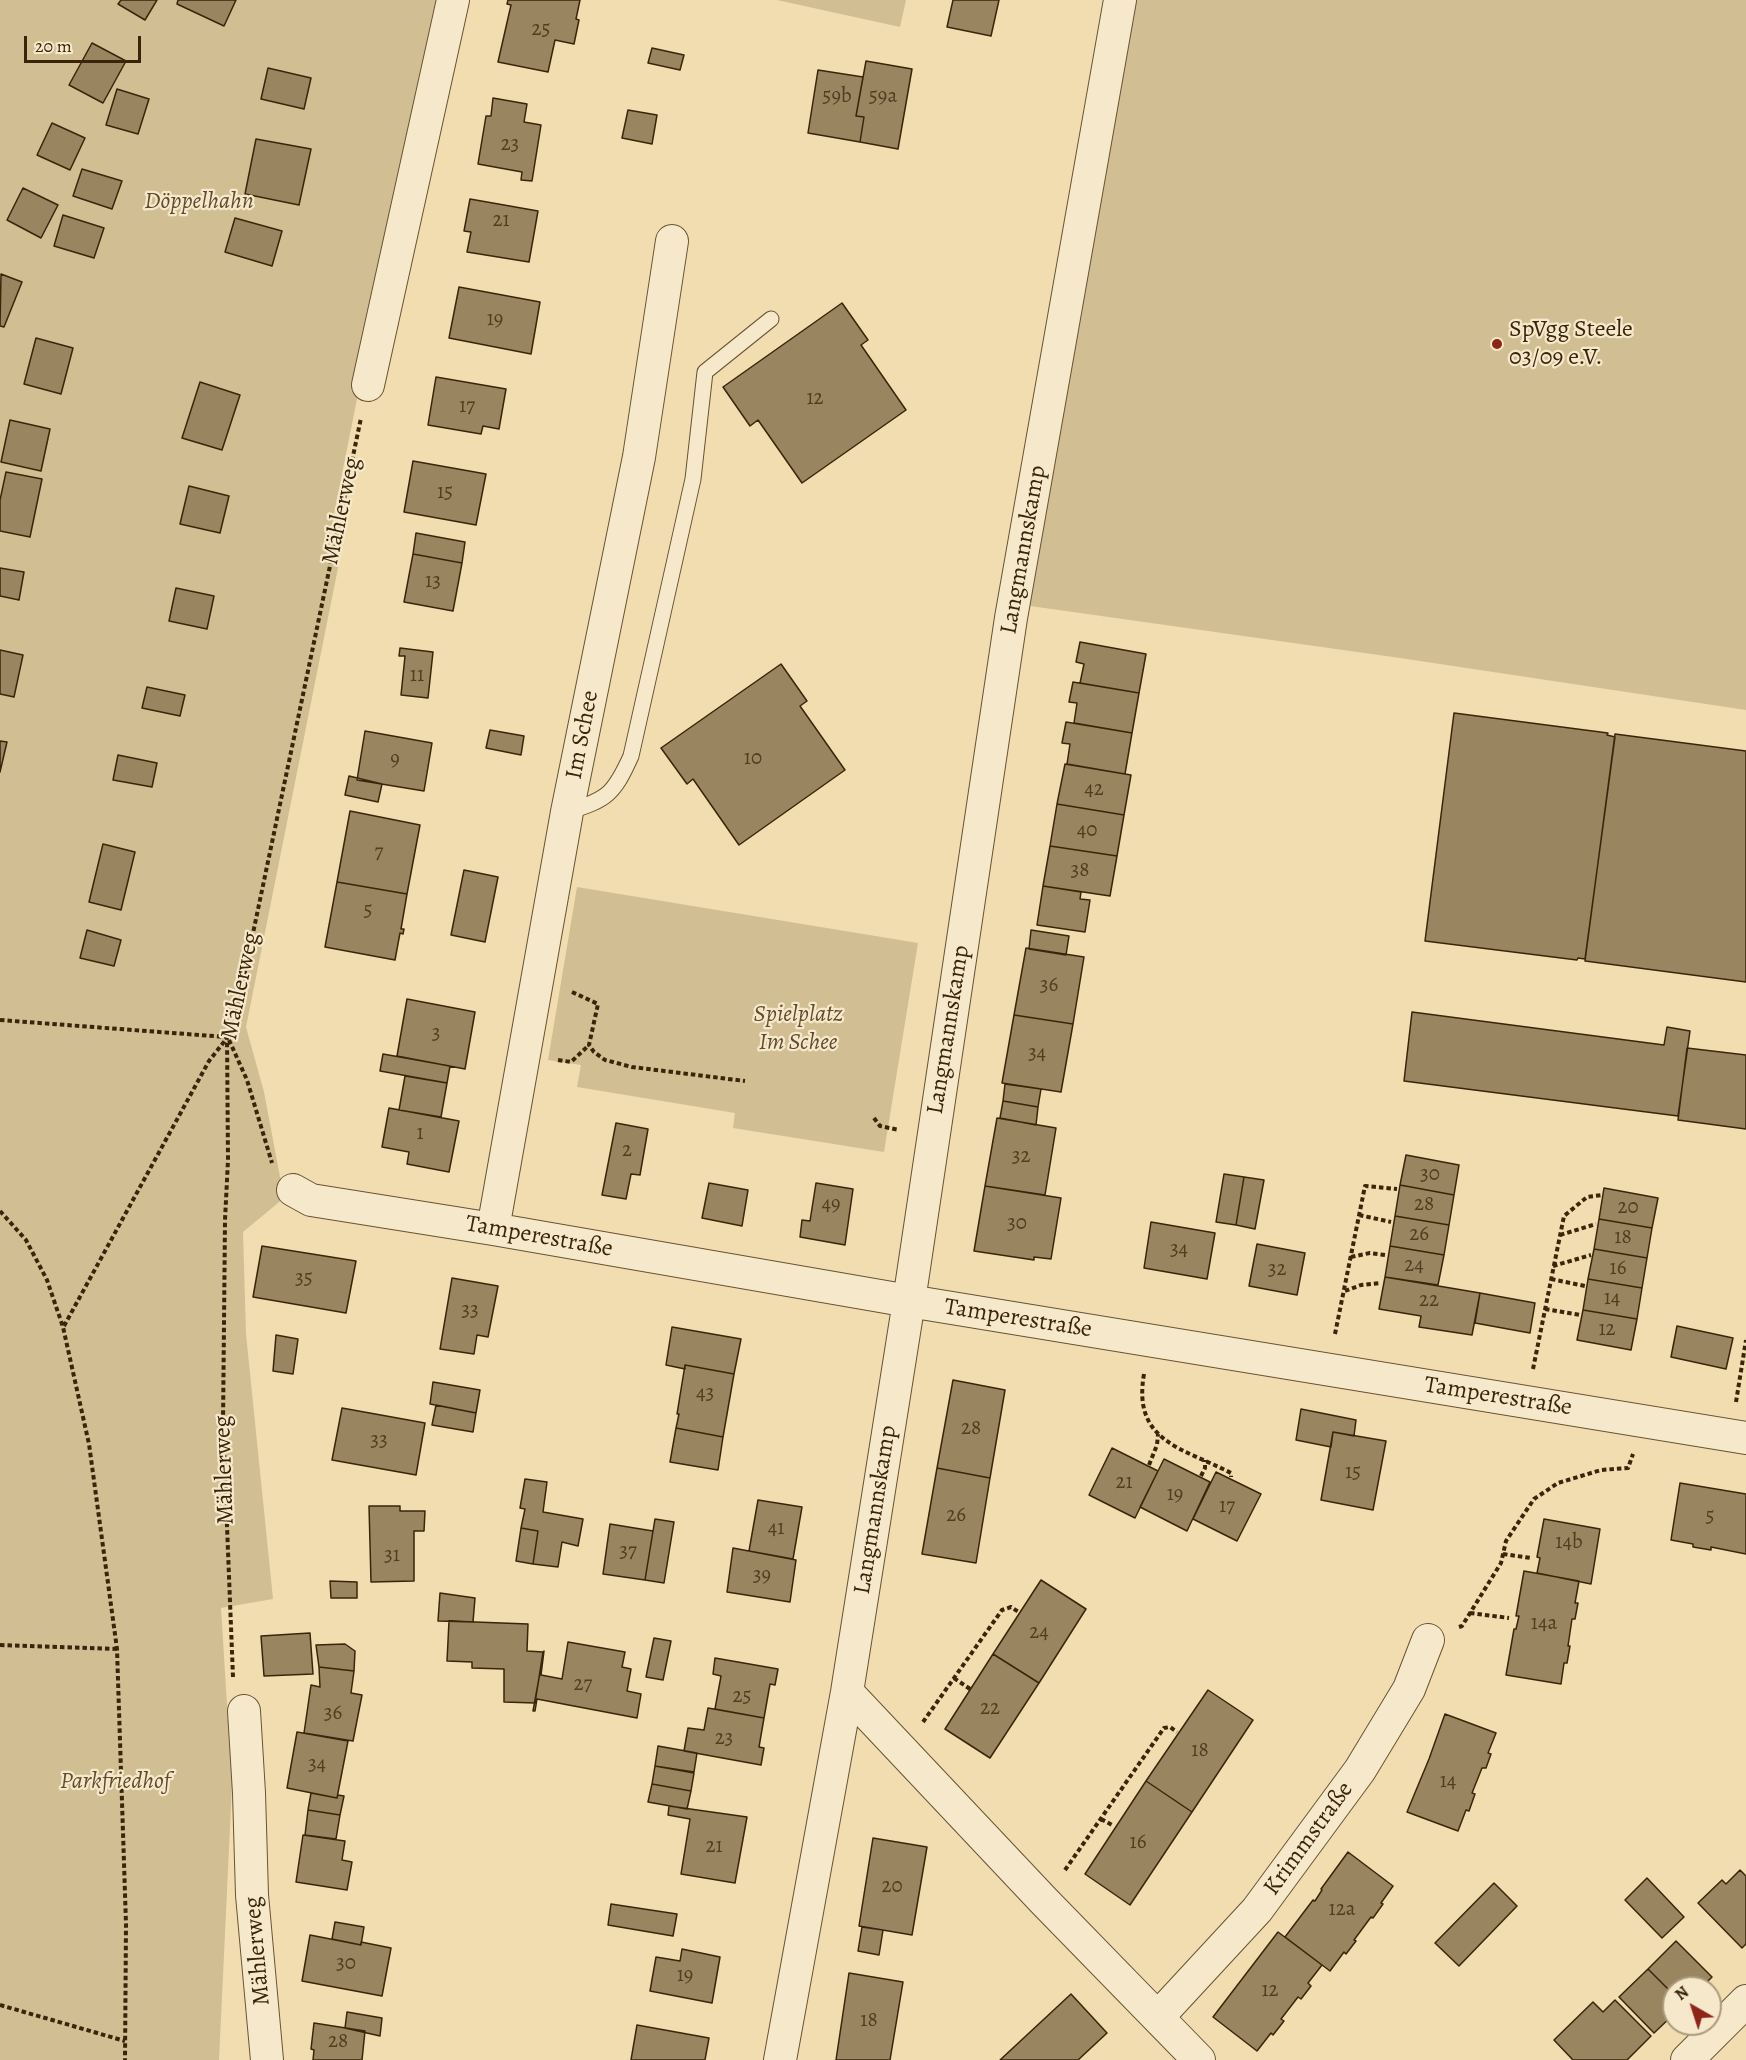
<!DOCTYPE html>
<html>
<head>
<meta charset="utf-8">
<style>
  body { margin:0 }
  #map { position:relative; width:1746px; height:2060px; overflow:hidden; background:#f1ddaf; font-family:Alegreya,serif }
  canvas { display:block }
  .north { position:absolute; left:1662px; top:1976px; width:60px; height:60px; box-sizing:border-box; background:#f6e9cb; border:2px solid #ab9b7e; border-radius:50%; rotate:321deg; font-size:16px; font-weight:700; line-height:24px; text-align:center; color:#3a250a }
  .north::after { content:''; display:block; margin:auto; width:21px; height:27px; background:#8f2418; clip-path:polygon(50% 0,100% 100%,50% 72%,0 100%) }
  .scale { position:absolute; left:24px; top:36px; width:117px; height:27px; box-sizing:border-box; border:3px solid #3a250a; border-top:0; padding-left:8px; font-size:18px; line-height:21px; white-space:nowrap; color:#3a250a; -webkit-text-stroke:4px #f6e9cb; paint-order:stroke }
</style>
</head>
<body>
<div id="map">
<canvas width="1746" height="2060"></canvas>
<div class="north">N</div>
<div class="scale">20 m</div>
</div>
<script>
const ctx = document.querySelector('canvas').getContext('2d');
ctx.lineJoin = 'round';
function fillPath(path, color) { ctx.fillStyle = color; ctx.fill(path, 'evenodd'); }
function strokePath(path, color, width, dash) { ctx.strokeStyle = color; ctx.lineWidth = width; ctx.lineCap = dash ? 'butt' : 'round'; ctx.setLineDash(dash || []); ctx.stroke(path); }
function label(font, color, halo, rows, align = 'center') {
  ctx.font = font + ' Alegreya,serif'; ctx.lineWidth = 4.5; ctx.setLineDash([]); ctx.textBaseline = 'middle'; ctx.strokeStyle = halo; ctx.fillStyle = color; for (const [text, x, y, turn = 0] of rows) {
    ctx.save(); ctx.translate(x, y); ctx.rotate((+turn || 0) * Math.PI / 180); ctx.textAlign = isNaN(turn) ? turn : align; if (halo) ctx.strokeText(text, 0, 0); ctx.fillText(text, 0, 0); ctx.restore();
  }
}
const green = new Path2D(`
  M 0,0 L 452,0 L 359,389 L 329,539 L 343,543 L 246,1027 L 264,1092 L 284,1198 L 243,1232 L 246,1334 L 273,1599 L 221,1608 L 232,1785 L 219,2060 L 0,2060 Z
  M 777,0 L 906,0 L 900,27 Z
  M 1123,0 L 1746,0 L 1746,710 L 1400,658 L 1016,604 Z
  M 577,887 L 918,943 L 884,1152 L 733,1128 L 735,1113 L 577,1087 L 581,1065 L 548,1060 Z`);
const building = new Path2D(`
  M 121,0 L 157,0 L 145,20 L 118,4 Z
  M 178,0 L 236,0 L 224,26 L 177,4 Z
  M 508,0 L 580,0 L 576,19 L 579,20 L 574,44 L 555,40 L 548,72 L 498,62 L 511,5 L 507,4 Z
  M 953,0 L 999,0 L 991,36 L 947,27 Z
  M 92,43 L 126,61 L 103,103 L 69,85 Z
  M 652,48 L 684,55 L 680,70 L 648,63 Z
  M 866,61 L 912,69 L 898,149 L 860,142 L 864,117 L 856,116 Z
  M 268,68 L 311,78 L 304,109 L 261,99 Z
  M 818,70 L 863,77 L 856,116 L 864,117 L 860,142 L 808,133 Z
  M 117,89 L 149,99 L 138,134 L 106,125 Z
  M 493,98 L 527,104 L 524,122 L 541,125 L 532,181 L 521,180 L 522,172 L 478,164 L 486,116 L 491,116 Z
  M 628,110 L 657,115 L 652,144 L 622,138 Z
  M 52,123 L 85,138 L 70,170 L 37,155 Z
  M 256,139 L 311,149 L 299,205 L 245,194 Z
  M 82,169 L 122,181 L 112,209 L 73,196 Z
  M 23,188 L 58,205 L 41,238 L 7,220 Z
  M 470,199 L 538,211 L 529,262 L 467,252 L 471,232 L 464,231 Z
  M 63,215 L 104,228 L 94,258 L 54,246 Z
  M 235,218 L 282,231 L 272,266 L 225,252 Z
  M 1,274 L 22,282 L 4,327 L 0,326 Z
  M 459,287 L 540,302 L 531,354 L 449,338 Z
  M 842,303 L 868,340 L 861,345 L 906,410 L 802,483 L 758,420 L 750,426 L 723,387 Z
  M 36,338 L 73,348 L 61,394 L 24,384 Z
  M 436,377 L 506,389 L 499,429 L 483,426 L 481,434 L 428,425 Z
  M 200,382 L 240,395 L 222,450 L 182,438 Z
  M 10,420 L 50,429 L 41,471 L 1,462 Z
  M 413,461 L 486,474 L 476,525 L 404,512 Z
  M 6,472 L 42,479 L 30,537 L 0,531 L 0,500 Z
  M 189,486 L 229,496 L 220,533 L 180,524 Z
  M 416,533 L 465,542 L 462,563 L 413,554 Z
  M 413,554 L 462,563 L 453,611 L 404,602 Z
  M 0,568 L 24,572 L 19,600 L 0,596 Z
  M 176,588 L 214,596 L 207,629 L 169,621 Z
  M 1080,642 L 1146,654 L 1139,693 L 1080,683 L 1084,664 L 1076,662 Z
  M 400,648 L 433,652 L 428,698 L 401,695 L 405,656 L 399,656 Z
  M 0,650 L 23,655 L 14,697 L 0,694 Z
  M 781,664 L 807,701 L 800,706 L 845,770 L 739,845 L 693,779 L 687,784 L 661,748 Z
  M 1073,682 L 1139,693 L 1132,733 L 1074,723 L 1077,703 L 1069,702 Z
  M 147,687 L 185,695 L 180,716 L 142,708 Z
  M 1454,713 L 1608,733 L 1607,735 L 1615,737 L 1585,959 L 1578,958 L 1577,960 L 1425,941 Z
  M 1066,722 L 1132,733 L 1125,774 L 1067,764 L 1070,744 L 1062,743 Z
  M 490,730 L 524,736 L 521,755 L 486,748 Z
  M 365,731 L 432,743 L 424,791 L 357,780 Z
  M 1615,734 L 1746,751 L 1746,982 L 1585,961 Z
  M 0,741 L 7,742 L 0,772 Z
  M 118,755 L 157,763 L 152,787 L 113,780 Z
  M 1065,764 L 1131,775 L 1124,815 L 1057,804 Z
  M 349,776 L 382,784 L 378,802 L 345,795 Z
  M 1057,804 L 1124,815 L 1117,856 L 1050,846 Z
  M 350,811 L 420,825 L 407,894 L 337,882 Z
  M 103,844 L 135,852 L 121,910 L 89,902 Z
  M 1050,846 L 1117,856 L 1110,896 L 1043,886 Z
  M 464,870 L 498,877 L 485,942 L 451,935 Z
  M 337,882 L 407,894 L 401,929 L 404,929 L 403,934 L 400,933 L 395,960 L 325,947 Z
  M 1043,886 L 1081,892 L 1080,899 L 1090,900 L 1085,932 L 1037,925 Z
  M 87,930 L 121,940 L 114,966 L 80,958 Z
  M 1031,930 L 1069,936 L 1066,955 L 1029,949 Z
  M 1026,948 L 1084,957 L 1073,1024 L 1014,1015 Z
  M 407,999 L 475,1012 L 465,1069 L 397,1056 Z
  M 1412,1012 L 1664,1045 L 1667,1027 L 1690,1031 L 1678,1116 L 1404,1081 Z
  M 1014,1015 L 1073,1024 L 1061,1092 L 1002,1083 Z
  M 1687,1048 L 1746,1055 L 1746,1129 L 1678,1120 Z
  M 383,1054 L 450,1066 L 447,1083 L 380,1071 Z
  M 405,1076 L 447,1083 L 441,1117 L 399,1110 Z
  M 1005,1084 L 1041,1089 L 1038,1107 L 1003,1101 Z
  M 1003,1101 L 1038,1107 L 1036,1125 L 1000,1118 Z
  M 389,1108 L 459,1121 L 449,1172 L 407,1164 L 409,1152 L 382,1147 Z
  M 997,1118 L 1056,1128 L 1045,1195 L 985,1186 Z
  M 616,1123 L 648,1129 L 640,1175 L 631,1174 L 626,1199 L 602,1195 Z
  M 1406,1155 L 1459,1165 L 1454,1195 L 1400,1185 Z
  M 1224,1174 L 1244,1177 L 1236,1225 L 1216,1222 Z
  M 1244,1177 L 1264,1180 L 1255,1229 L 1236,1225 Z
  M 709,1183 L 748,1190 L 742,1226 L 702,1218 Z
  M 816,1183 L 853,1189 L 845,1245 L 800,1237 L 802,1220 L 810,1221 Z
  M 1400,1185 L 1454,1195 L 1449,1225 L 1395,1216 Z
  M 985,1186 L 1061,1198 L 1051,1259 L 1034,1257 L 1034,1260 L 974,1251 Z
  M 1604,1188 L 1658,1198 L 1652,1228 L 1599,1219 Z
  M 1395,1216 L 1449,1225 L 1444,1255 L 1390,1246 Z
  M 1599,1219 L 1652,1228 L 1647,1258 L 1594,1249 Z
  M 1151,1222 L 1215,1233 L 1207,1279 L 1144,1268 Z
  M 1257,1244 L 1305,1253 L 1297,1295 L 1249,1286 Z
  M 262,1246 L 356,1261 L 346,1313 L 253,1297 Z
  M 1390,1246 L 1444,1255 L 1438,1285 L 1385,1277 Z
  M 1594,1249 L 1647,1258 L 1642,1288 L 1588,1279 Z
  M 1385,1277 L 1480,1293 L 1472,1335 L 1419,1327 L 1421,1316 L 1379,1309 Z
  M 452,1278 L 498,1286 L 488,1337 L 477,1335 L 474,1354 L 440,1349 Z
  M 1588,1279 L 1642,1288 L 1637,1319 L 1583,1310 Z
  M 1480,1293 L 1535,1303 L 1530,1333 L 1475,1323 Z
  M 1583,1310 L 1637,1319 L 1631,1350 L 1577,1340 Z
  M 1677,1326 L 1733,1338 L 1726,1369 L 1671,1357 Z
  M 672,1327 L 741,1339 L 734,1374 L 685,1365 L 685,1369 L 666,1365 Z
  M 276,1335 L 298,1339 L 293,1374 L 273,1371 Z
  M 685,1365 L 734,1374 L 723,1437 L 676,1428 L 679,1414 L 677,1414 Z
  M 953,1380 L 1005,1390 L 990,1478 L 937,1468 Z
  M 433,1382 L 480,1390 L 476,1413 L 430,1404 Z
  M 436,1405 L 476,1413 L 473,1432 L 432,1425 Z
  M 342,1408 L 425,1423 L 416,1475 L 332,1460 Z
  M 1301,1409 L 1356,1420 L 1354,1436 L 1333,1432 L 1331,1447 L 1296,1440 Z
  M 676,1428 L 723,1437 L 718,1470 L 670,1462 Z
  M 1333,1432 L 1386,1441 L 1373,1510 L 1321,1500 Z
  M 1112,1448 L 1158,1471 L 1135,1518 L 1089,1495 Z
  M 1164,1459 L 1210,1482 L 1187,1531 L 1140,1507 Z
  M 937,1468 L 990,1478 L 976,1563 L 922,1554 Z
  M 1216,1472 L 1261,1494 L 1237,1541 L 1193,1519 Z
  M 525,1479 L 547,1482 L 543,1512 L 583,1519 L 578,1546 L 562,1542 L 558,1567 L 533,1564 L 538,1531 L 521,1528 L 525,1509 L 520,1508 Z
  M 1680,1483 L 1746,1494 L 1746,1554 L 1711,1547 L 1711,1550 L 1693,1547 L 1693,1544 L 1671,1540 Z
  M 758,1500 L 802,1507 L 793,1559 L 749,1551 Z
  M 369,1506 L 400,1506 L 400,1511 L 425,1511 L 424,1531 L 414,1531 L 414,1581 L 371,1582 Z
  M 655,1519 L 674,1522 L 664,1583 L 645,1580 Z
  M 1544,1519 L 1600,1529 L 1591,1584 L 1537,1573 L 1540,1558 L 1537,1557 Z
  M 610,1524 L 653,1531 L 645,1580 L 603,1574 Z
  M 521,1528 L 538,1531 L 533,1564 L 516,1561 Z
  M 733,1548 L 796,1560 L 790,1602 L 727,1592 Z
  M 1524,1571 L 1579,1581 L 1575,1603 L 1578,1603 L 1575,1619 L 1572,1619 L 1568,1646 L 1570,1646 L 1567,1663 L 1564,1663 L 1561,1684 L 1506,1675 L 1514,1629 L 1516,1629 L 1519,1616 L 1516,1616 Z
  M 1041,1580 L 1086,1609 L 1039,1683 L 993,1654 Z
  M 330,1581 L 357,1582 L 357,1598 L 331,1598 Z
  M 440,1593 L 475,1598 L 473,1622 L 438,1621 Z
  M 449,1621 L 528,1624 L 527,1651 L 543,1652 L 535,1703 L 504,1702 L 504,1669 L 472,1668 L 472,1662 L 447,1661 Z
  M 310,1633 L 313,1674 L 264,1676 L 261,1636 Z
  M 654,1638 L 671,1641 L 663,1680 L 646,1677 Z
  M 568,1642 L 625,1652 L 622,1667 L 631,1669 L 627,1691 L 641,1694 L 637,1718 L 537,1699 L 535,1711 L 533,1711 L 544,1651 L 541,1675 L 562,1679 Z
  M 345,1644 L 355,1651 L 354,1671 L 319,1667 L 316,1645 Z
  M 993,1654 L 1039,1683 L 990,1758 L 945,1729 Z
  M 715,1658 L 778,1669 L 775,1685 L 770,1684 L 764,1718 L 715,1709 L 721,1676 L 713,1674 Z
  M 319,1667 L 354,1671 L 351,1693 L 362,1695 L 353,1741 L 304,1733 L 311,1685 L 320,1687 Z
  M 1208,1690 L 1253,1720 L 1192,1812 L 1146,1781 Z
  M 708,1708 L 764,1718 L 759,1747 L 764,1748 L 761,1765 L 684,1751 L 688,1728 L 704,1730 Z
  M 1445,1714 L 1496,1733 L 1488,1753 L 1491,1754 L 1486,1768 L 1482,1768 L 1472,1793 L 1475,1794 L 1469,1811 L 1466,1810 L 1458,1831 L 1407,1812 L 1429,1759 Z
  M 297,1732 L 348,1741 L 337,1798 L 287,1788 Z
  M 658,1746 L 697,1753 L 694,1772 L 655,1766 Z
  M 655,1766 L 694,1773 L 691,1791 L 652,1784 Z
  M 1146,1781 L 1192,1812 L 1130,1905 L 1085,1874 Z
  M 652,1784 L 691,1791 L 687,1809 L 648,1802 Z
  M 311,1793 L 337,1798 L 338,1795 L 344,1796 L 340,1815 L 308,1810 Z
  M 669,1806 L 747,1817 L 735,1883 L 681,1874 L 690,1819 L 668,1815 Z
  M 308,1810 L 340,1815 L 336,1839 L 305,1835 Z
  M 303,1835 L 345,1841 L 342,1860 L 352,1862 L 347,1890 L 296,1882 Z
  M 873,1838 L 927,1847 L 912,1935 L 859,1926 Z
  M 1348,1852 L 1393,1886 L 1381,1903 L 1383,1904 L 1373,1918 L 1371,1917 L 1354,1940 L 1356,1941 L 1346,1954 L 1344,1952 L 1330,1971 L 1285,1937 L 1313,1900 L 1315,1901 L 1322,1890 L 1321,1889 Z
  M 1740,1870 L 1746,1876 L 1746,1944 L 1742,1948 L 1698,1903 L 1722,1880 L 1726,1884 Z
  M 1647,1878 L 1684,1917 L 1662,1938 L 1625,1900 Z
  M 1494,1883 L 1517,1906 L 1459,1966 L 1435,1943 Z
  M 611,1904 L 677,1914 L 673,1936 L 608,1925 Z
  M 335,1922 L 364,1927 L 361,1945 L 332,1939 Z
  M 862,1927 L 883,1930 L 879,1955 L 858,1951 Z
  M 1278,1932 L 1322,1965 L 1308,1983 L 1311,1986 L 1301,1999 L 1298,1997 L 1281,2019 L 1284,2021 L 1273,2035 L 1271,2033 L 1257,2051 L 1213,2017 Z
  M 310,1935 L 361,1945 L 361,1942 L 391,1948 L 382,1996 L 302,1981 Z
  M 1676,1941 L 1712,1977 L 1701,1988 L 1674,1988 L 1674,1995 L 1648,1969 Z
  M 682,1949 L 720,1957 L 712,2003 L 650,1991 L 656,1957 L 680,1961 Z
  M 1648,1969 L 1674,1995 L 1674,2014 L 1654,2033 L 1619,1997 Z
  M 849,1973 L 903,1982 L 890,2060 L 836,2060 Z
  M 1071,1994 L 1107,2033 L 1078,2060 L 1000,2060 Z
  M 1615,2000 L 1651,2036 L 1627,2060 L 1573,2060 L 1554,2040 L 1593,2002 L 1603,2012 Z
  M 347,2012 L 382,2018 L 380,2036 L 345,2028 Z
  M 314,2023 L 365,2031 L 362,2060 L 313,2060 L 314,2050 L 311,2049 Z
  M 637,2025 L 709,2038 L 705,2060 L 631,2060 Z`);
const path = new Path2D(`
  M 572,992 L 598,1004 L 589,1045 L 594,1052 L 605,1060 L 632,1067 L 745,1081
  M 0,1020 L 226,1037
  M 229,1040 L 247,1080 L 272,1163
  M 558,1060 L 571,1062 L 589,1045
  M 874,1118 L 880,1126 L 899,1130
  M 0,1211 L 26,1240 L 47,1280 L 63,1327 L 89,1444 L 117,1649 L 126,1924 L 125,2060
  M 1359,1215 L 1391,1222
  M 1560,1235 L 1596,1224
  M 1351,1257 L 1370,1253 L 1385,1255
  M 1553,1266 L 1591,1255
  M 1551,1279 L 1585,1286
  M 1345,1291 L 1361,1285 L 1380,1283
  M 1545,1309 L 1580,1315
  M 64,1326 L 209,1061 L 227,1038
  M 1335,1334 L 1365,1186 L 1397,1189
  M 1533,1369 L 1564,1216 L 1587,1197 L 1602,1195
  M 1144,1374 C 1132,1442 1183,1448 1231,1473 L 1231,1477
  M 1736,1402 L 1746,1340
  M 1149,1465 L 1157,1445 L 1158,1434
  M 1201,1476 L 1205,1468 L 1205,1460
  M 1503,1554 L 1531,1558
  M 1470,1613 L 1509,1618
  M 1459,1627 L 1462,1626 L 1501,1563 L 1506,1541 L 1534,1499 L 1558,1483 L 1601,1470 L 1628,1468 L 1633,1454
  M 0,1645 L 117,1649
  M 233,1677 L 223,1425 L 225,1220 L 228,1160 L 227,1037 L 235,1019 L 361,418
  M 954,1678 L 970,1689
  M 923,1722 L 1002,1610 L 1011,1607 L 1020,1613
  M 1101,1819 L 1114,1826
  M 1065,1870 L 1164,1728 L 1170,1727 L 1177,1732
  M 0,2005 L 125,2041`);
const lane = new Path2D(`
  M 567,812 C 607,800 614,794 631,756 L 693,479 L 705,372 L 771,319`);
const street = new Path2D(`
  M 368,385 L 453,0
  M 293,1190 L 311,1200 L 493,1229 L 909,1301 L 1746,1438
  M 493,1229 L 567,812 L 639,457 L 672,241
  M 847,1692 L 1044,1901 L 1199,2060
  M 244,1711 L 249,1793 L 252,1895 L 267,2060
  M 1158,2017 L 1257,1910 L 1360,1770 L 1409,1689 L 1428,1640
  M 780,2060 L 847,1692 L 909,1301 L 1011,618 L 1120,0
  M 1687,2060 L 1746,2001`);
const markers = [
  [1497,344,6,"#8f2418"]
];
const numberNames = [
  ["25",541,30],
  ["59b",837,97],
  ["59a",883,97],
  ["23",510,145],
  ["21",501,221],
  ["19",495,320],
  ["12",815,399],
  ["17",467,407],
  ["15",445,493],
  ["13",433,582],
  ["11",417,676],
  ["10",753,759],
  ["9",395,760],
  ["42",1094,790],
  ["40",1087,831],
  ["7",379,853],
  ["38",1080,871],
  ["5",368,911],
  ["36",1049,986],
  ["3",436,1034],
  ["34",1037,1054],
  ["1",420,1134],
  ["2",627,1151],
  ["32",1021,1157],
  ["30",1430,1175],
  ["49",831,1205],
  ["28",1424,1205],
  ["20",1628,1208],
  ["30",1017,1224],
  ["26",1419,1235],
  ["18",1623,1238],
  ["34",1179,1250],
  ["24",1414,1266],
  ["16",1618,1269],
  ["32",1277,1270],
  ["35",304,1279],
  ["14",1612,1299],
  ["22",1429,1301],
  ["33",470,1311],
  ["12",1607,1330],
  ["43",705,1394],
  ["28",971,1429],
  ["33",379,1441],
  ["15",1353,1473],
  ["21",1124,1483],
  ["19",1175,1495],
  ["17",1227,1507],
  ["26",956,1516],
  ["5",1710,1517],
  ["41",776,1529],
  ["14b",1569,1543],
  ["37",628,1552],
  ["31",392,1556],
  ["39",762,1576],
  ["14a",1544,1624],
  ["24",1039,1633],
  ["27",583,1685],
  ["25",742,1697],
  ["22",990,1709],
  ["36",333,1714],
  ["23",724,1739],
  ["18",1200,1751],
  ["34",317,1765],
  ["14",1448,1782],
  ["16",1138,1843],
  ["21",714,1847],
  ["20",892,1887],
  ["12a",1342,1910],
  ["30",346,1964],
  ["19",685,1976],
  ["12",1270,1991],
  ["18",869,2021],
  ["28",338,2042]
];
const parkNames = [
  ["Döppelhahn",199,202],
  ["Spielplatz",798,1015],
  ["Im Schee",798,1043],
  ["Parkfriedhof",115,1782]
];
const poiNames = [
  ["SpVgg Steele",1509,330],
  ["03/09 e.V.",1509,358]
];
const streetNames = [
  ["Mählerweg",342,511,-78],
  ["Langmannskamp",1024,550,-80],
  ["Im Schee",583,735,-79],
  ["Mählerweg",241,986,-78],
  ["Langmannskamp",949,1030,-81],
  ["Tamperestraße",539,1237,10],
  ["Tamperestraße",1018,1319,9],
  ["Tamperestraße",1498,1397,9],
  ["Mählerweg",225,1470,-92],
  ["Langmannskamp",876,1510,-81],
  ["Krimmstraße",1309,1839,-54],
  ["Mählerweg",258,1951,-95]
];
fillPath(green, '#d2be93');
fillPath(building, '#998560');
strokePath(building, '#3a250a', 1.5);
strokePath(lane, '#685333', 17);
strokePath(street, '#685333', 34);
strokePath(path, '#3a250a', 4, [4.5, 3]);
strokePath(lane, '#f6e9cb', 15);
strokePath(street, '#f6e9cb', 32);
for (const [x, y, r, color] of markers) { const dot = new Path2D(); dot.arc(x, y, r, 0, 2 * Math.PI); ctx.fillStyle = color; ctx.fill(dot); strokePath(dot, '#f6e9cb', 2); }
label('21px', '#523d20', null, numberNames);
label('italic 24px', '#604b2c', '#f6e9cb', parkNames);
label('24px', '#3a250a', '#f6e9cb', poiNames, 'left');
label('24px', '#3a250a', '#f6e9cb', streetNames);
</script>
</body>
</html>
